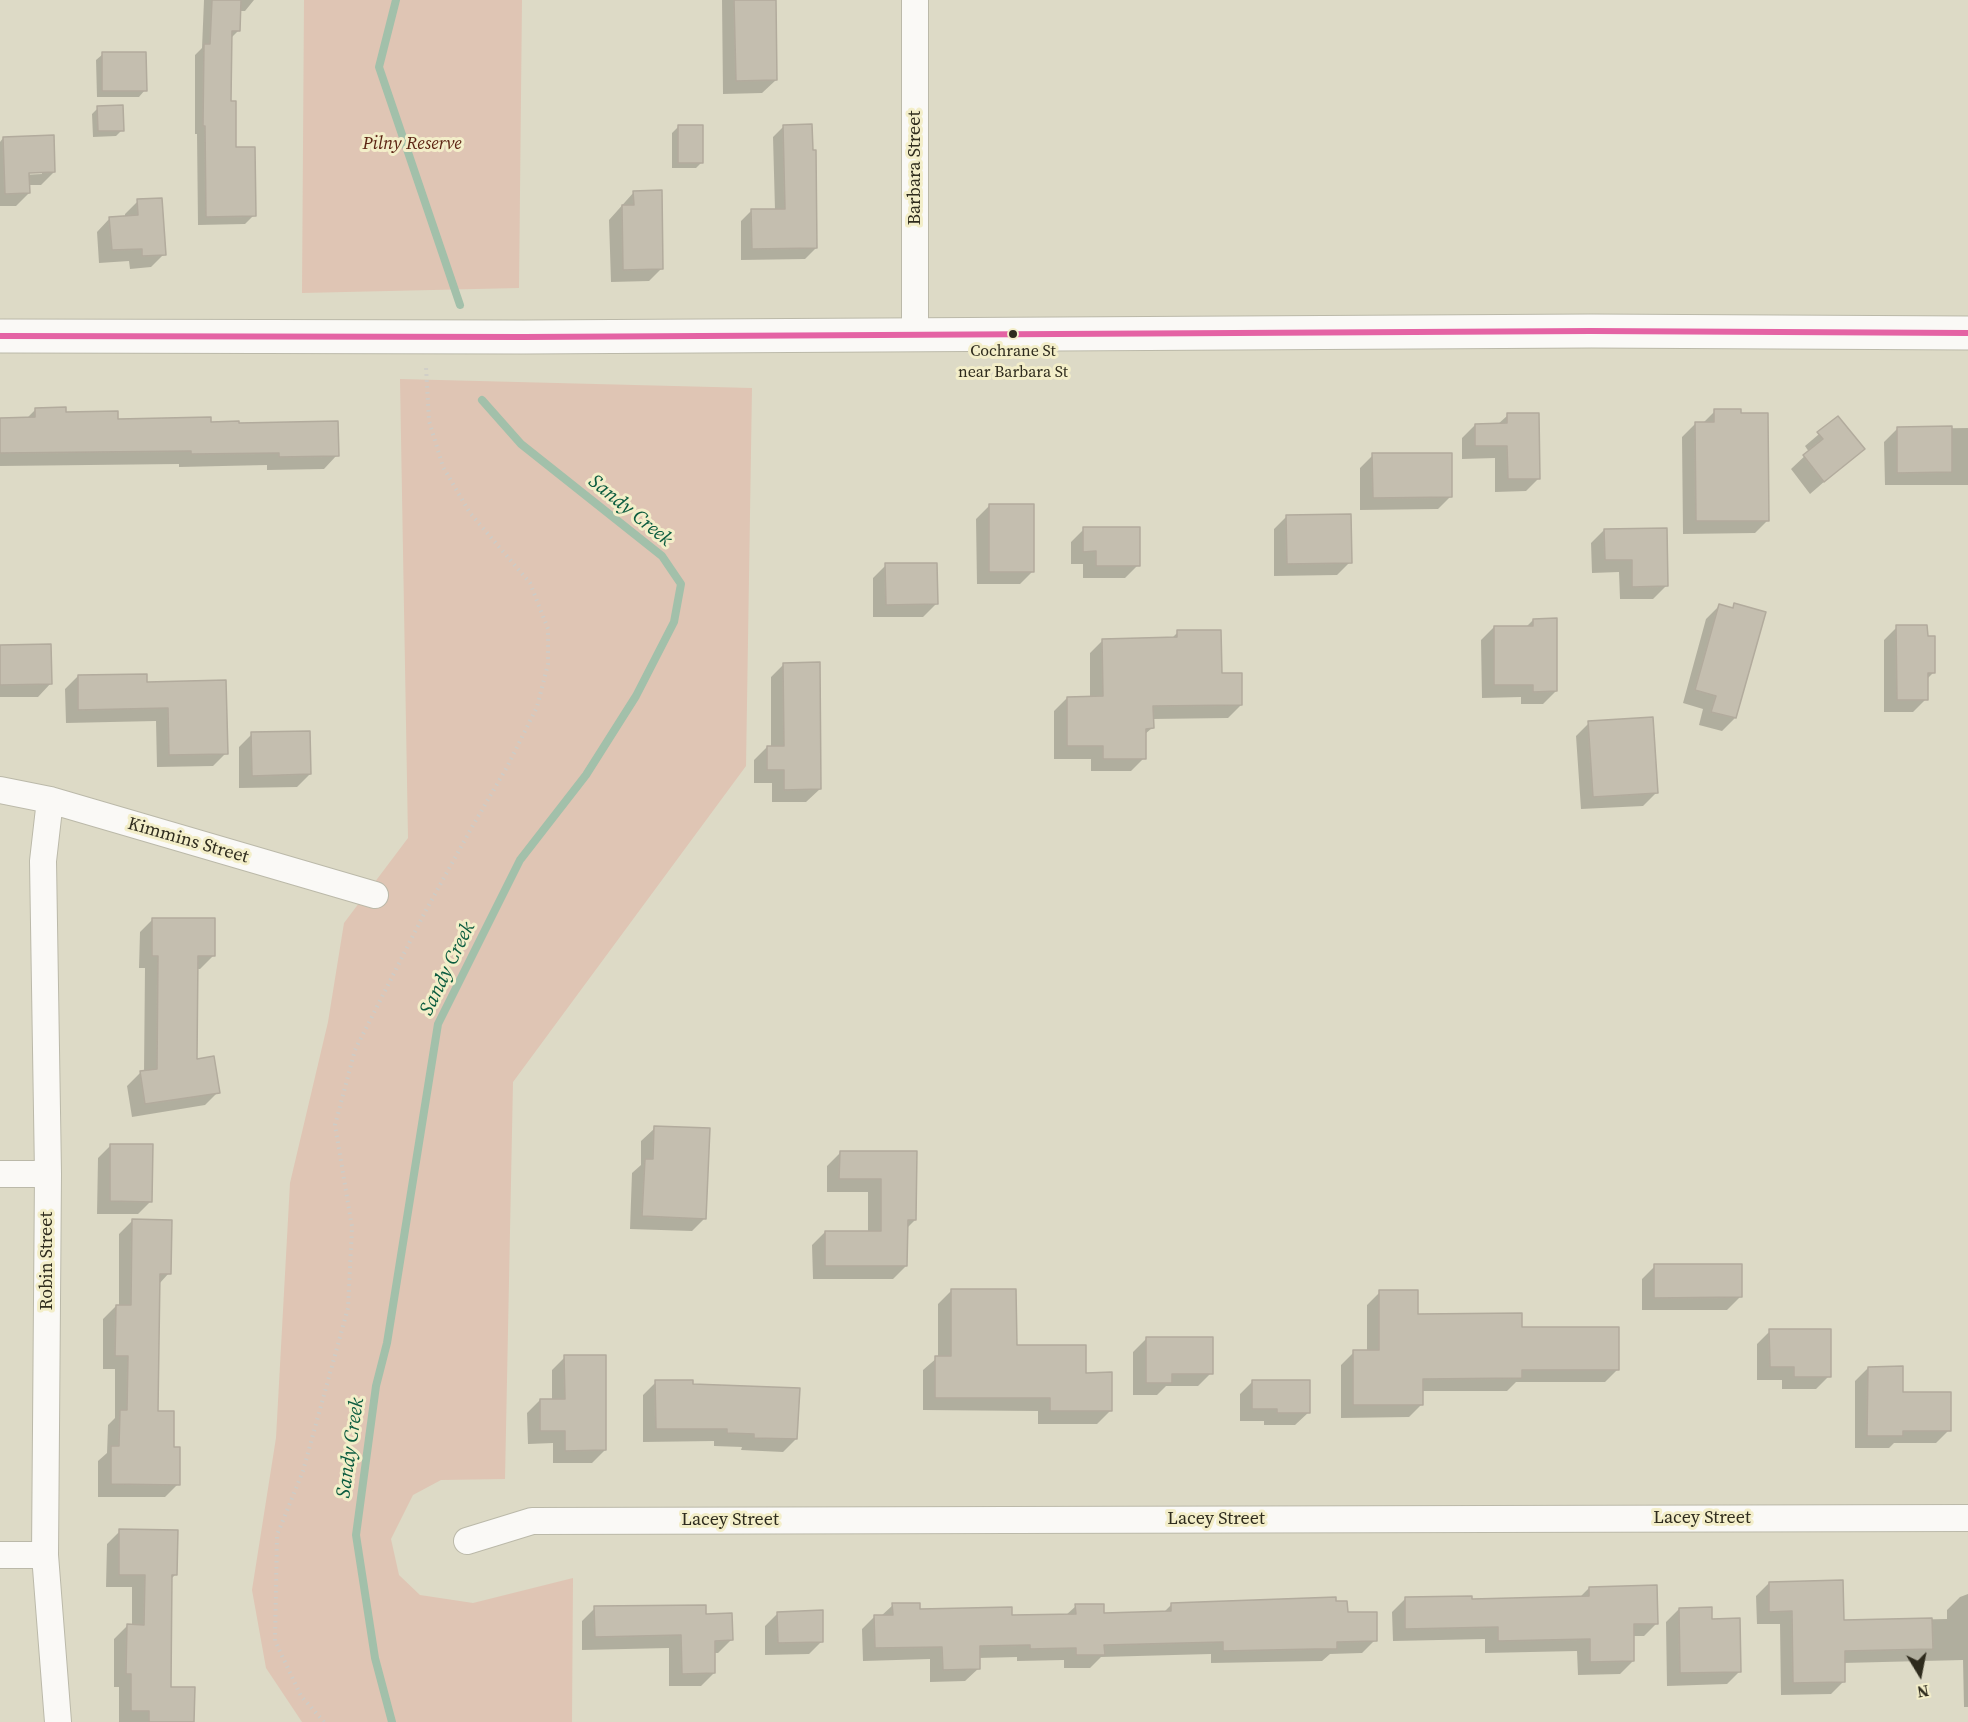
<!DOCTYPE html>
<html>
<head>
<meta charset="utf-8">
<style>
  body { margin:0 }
  #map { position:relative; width:1968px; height:1722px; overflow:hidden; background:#dddac6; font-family:"Source Serif 4",serif }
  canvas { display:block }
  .north { position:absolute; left:1890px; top:1644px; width:60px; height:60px; -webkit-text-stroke:4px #f3eec9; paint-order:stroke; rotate:170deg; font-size:16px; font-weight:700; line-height:24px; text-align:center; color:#2e2b1d }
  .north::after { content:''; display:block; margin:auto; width:21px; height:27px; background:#2e2b1d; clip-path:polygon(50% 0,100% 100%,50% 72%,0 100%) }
</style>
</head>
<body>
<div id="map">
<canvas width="1968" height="1722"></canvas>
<div class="north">N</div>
</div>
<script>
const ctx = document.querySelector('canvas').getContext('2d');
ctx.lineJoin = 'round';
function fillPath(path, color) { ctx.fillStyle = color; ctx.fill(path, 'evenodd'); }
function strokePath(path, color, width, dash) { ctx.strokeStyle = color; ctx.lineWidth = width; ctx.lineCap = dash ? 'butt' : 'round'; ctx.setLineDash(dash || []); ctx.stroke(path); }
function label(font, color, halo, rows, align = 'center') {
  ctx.font = font + ' "Source Serif 4",serif'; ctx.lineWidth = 6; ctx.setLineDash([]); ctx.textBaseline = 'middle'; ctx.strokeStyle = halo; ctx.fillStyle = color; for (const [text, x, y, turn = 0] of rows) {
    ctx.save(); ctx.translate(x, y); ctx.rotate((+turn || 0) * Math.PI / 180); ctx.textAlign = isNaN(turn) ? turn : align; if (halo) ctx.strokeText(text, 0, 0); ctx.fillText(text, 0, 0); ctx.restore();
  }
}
const green = new Path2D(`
  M 304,0 L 522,0 L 519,288 L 302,293 Z
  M 400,379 L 752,388 L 746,766 L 513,1082 L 505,1479 L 441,1480 L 413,1495 L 391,1539 L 399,1575 L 420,1595 L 473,1603 L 573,1578 L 572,1722 L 302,1722 L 266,1668 L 252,1590 L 276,1438 L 290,1183 L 328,1022 L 344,923 L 408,838 Z`);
const shadow = new Path2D(`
  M 204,0 L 254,0 L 245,11 L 240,11 L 239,30 L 230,39 L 230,102 L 234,149 L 254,215 L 245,224 L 198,225 L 197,134 L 195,134 L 195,55 L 202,48 Z
  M 722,0 L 774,0 L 776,80 L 762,93 L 723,94 Z
  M 103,54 L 145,90 L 139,97 L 97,97 L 96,60 Z
  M 98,108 L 122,130 L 116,136 L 93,137 L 92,114 Z
  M 784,126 L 816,248 L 805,259 L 741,260 L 741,221 L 752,210 L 775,210 L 773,137 Z
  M 678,127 L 702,162 L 696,168 L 672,168 L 672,133 Z
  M 3,138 L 54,172 L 41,185 L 28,185 L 29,193 L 16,206 L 0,206 L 0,142 ZM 42,171 L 42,174 L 22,175 L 22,172 Z
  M 634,192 L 662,268 L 649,281 L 611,282 L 609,220 Z
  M 138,201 L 164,254 L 151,267 L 130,269 L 129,261 L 99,263 L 97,232 L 110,218 L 125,218 L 125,214 Z
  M 36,409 L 117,421 L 210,424 L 337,455 L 324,469 L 267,470 L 267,465 L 179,467 L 179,464 L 0,466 L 0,420 L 26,419 Z
  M 1715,411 L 1768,520 L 1755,533 L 1683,534 L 1682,437 L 1695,424 L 1702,424 Z
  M 1508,415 L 1539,478 L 1526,491 L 1495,492 L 1495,458 L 1462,459 L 1462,438 L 1475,425 L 1497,425 Z
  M 1838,418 L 1863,448 L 1810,494 L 1791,469 L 1809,452 L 1805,446 Z
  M 1968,428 L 1968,485 L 1885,485 L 1884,442 L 1897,429 Z
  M 1373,455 L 1451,496 L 1438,509 L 1360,510 L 1360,468 Z
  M 989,506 L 1033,571 L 1020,584 L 977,584 L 976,519 Z
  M 1287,516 L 1350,562 L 1337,575 L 1274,576 L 1274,529 Z
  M 1084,529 L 1138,565 L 1125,578 L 1083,578 L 1083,564 L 1071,564 L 1071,542 Z
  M 1604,530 L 1666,586 L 1653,599 L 1620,599 L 1619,572 L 1592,573 L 1591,543 Z
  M 886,565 L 936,604 L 923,617 L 873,617 L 873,578 Z
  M 1735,605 L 1735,718 L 1722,731 L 1699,725 L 1703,709 L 1683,703 L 1706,619 L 1719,606 L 1731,609 Z
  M 1533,620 L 1556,691 L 1543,704 L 1521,704 L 1521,697 L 1482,698 L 1481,640 L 1494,627 L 1526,627 Z
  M 1897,627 L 1934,672 L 1926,680 L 1926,699 L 1913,712 L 1884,712 L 1884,640 Z
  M 1178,632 L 1220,674 L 1241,705 L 1228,718 L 1152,719 L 1152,728 L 1144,735 L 1144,758 L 1131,771 L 1091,771 L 1091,759 L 1054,759 L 1054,711 L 1067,698 L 1090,698 L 1090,653 L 1103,640 L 1171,639 Z
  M 0,646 L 51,683 L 38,697 L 0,697 Z
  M 784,664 L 820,789 L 806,802 L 772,802 L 772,783 L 754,783 L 754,760 L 767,747 L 771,747 L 771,677 Z
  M 78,676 L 146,683 L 226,753 L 213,766 L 157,767 L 156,721 L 66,723 L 65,689 Z
  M 1589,723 L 1657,792 L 1643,806 L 1581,809 L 1576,736 Z
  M 252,734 L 310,774 L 297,787 L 239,788 L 239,747 Z
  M 153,919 L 213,956 L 200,969 L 196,969 L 195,1060 L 218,1092 L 205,1105 L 132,1117 L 127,1086 L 140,1073 L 144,1072 L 145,968 L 139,968 L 140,932 Z
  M 655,1128 L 705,1218 L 692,1231 L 630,1229 L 632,1173 L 641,1165 L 641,1141 Z
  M 111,1145 L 151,1201 L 138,1214 L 97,1214 L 98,1158 Z
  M 915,1152 L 915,1220 L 906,1229 L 906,1266 L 893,1279 L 813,1279 L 812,1245 L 825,1232 L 868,1232 L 868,1192 L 827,1192 L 827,1166 L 840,1153 Z
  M 132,1221 L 169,1273 L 159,1284 L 156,1412 L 173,1449 L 178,1484 L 165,1497 L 98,1497 L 98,1461 L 107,1453 L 108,1425 L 115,1418 L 115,1369 L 103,1369 L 103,1319 L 116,1306 L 119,1306 L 119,1234 Z
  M 1655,1266 L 1740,1297 L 1727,1310 L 1642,1310 L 1642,1279 Z
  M 951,1291 L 1015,1346 L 1084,1374 L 1111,1410 L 1097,1424 L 1038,1424 L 1038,1411 L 923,1410 L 923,1370 L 938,1357 L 938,1304 Z
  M 1380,1292 L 1417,1315 L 1520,1328 L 1618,1369 L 1605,1382 L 1516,1382 L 1507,1391 L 1422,1391 L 1422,1404 L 1409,1417 L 1341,1418 L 1341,1365 L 1354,1352 L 1367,1352 L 1367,1305 Z
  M 1770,1331 L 1829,1376 L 1816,1389 L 1782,1389 L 1782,1380 L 1757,1380 L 1757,1344 Z
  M 1146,1339 L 1211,1373 L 1198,1386 L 1166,1386 L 1157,1395 L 1133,1395 L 1133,1352 Z
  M 565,1357 L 605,1450 L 592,1463 L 553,1463 L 553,1443 L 528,1444 L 527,1413 L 540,1400 L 552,1400 L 552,1370 Z
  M 1868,1368 L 1902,1393 L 1949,1430 L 1936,1443 L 1894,1443 L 1889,1448 L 1855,1448 L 1855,1381 Z
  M 1253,1381 L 1309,1412 L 1295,1425 L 1264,1425 L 1264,1421 L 1240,1421 L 1240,1394 Z
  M 656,1382 L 691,1385 L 796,1439 L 783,1452 L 741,1450 L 742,1447 L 714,1446 L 714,1441 L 643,1442 L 643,1395 Z
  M 120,1531 L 176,1574 L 171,1579 L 169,1689 L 193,1722 L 119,1722 L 119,1687 L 114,1687 L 114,1639 L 127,1626 L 132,1626 L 132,1587 L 106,1587 L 107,1544 Z
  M 1769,1583 L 1843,1621 L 1947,1619 L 1947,1610 L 1960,1597 L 1968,1594 L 1968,1707 L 1964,1707 L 1963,1660 L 1843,1663 L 1844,1681 L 1831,1694 L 1781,1695 L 1780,1624 L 1757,1624 L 1756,1596 Z
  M 1589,1588 L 1657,1623 L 1644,1636 L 1632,1636 L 1633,1661 L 1620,1674 L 1578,1675 L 1577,1651 L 1485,1653 L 1485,1639 L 1393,1641 L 1392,1612 L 1405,1599 L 1471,1601 L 1579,1598 Z
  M 1335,1602 L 1375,1640 L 1362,1653 L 1330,1654 L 1322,1661 L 1211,1663 L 1211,1654 L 1101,1657 L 1090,1668 L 1064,1668 L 1064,1660 L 1017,1661 L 1017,1657 L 978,1658 L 979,1668 L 965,1681 L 930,1682 L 930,1659 L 863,1661 L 862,1629 L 875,1616 L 881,1616 L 893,1605 L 919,1610 L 1011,1617 L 1066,1615 L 1076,1606 L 1102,1615 L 1163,1613 L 1172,1604 Z
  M 595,1608 L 705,1616 L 731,1640 L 718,1653 L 713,1653 L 714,1673 L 701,1686 L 669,1686 L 669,1648 L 582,1650 L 582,1621 Z
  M 1679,1609 L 1711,1620 L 1740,1671 L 1727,1684 L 1667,1686 L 1666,1622 Z
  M 778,1613 L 822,1641 L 809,1654 L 765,1655 L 765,1626 Z`);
const stream = new Path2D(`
  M 396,0 L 379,67 L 460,305
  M 392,1722 L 375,1658 L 356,1535 L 376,1386 L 387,1343 L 438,1024 L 520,860 L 586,775 L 636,696 L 674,622 L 681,584 L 662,556 L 521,444 L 482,400`);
const building = new Path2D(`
  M 212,0 L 241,0 L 240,31 L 232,31 L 231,101 L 236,101 L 236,147 L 255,147 L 256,216 L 206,217 L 205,126 L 203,126 L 204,44 L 210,44 Z
  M 734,0 L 776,0 L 777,80 L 736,81 Z
  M 102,52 L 146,52 L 147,91 L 102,91 Z
  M 123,105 L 124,131 L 98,131 L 97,106 Z
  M 812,124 L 813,150 L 816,150 L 817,248 L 752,249 L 751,209 L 785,209 L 783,125 Z
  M 678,125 L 703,125 L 703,163 L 678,163 Z
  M 54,135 L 55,172 L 29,173 L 30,193 L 5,194 L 3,137 Z
  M 662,190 L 663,269 L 623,270 L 622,205 L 634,205 L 633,191 Z
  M 162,198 L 166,255 L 142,256 L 142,249 L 112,250 L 109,217 L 138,215 L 137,199 Z
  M 66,407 L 66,412 L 118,411 L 118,419 L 211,417 L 211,422 L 239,421 L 239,423 L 338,421 L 339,456 L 279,457 L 279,453 L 191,454 L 191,451 L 0,453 L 0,418 L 35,417 L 35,408 Z
  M 1714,409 L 1741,409 L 1741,413 L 1768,413 L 1769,521 L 1696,521 L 1695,422 L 1714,422 Z
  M 1507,413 L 1539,413 L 1540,479 L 1508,479 L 1507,446 L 1475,446 L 1475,424 L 1507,423 Z
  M 1838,416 L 1865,449 L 1824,482 L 1803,455 L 1823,439 L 1817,432 Z
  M 1952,426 L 1952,472 L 1897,473 L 1897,427 Z
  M 1372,453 L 1452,453 L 1452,497 L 1373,498 Z
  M 989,504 L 1034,504 L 1034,572 L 989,572 Z
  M 1351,514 L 1352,563 L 1287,564 L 1286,515 Z
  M 1083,527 L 1140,527 L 1140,566 L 1096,566 L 1096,551 L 1083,552 Z
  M 1667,528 L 1668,586 L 1632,587 L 1632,560 L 1605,560 L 1604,529 Z
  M 885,563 L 937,563 L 938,604 L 886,605 Z
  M 1734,603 L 1766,612 L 1736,718 L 1711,712 L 1716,696 L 1695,690 L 1719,604 L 1733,608 Z
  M 1557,618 L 1557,691 L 1533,692 L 1533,685 L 1494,685 L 1494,626 L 1533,626 L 1533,619 Z
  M 1896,625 L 1927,625 L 1928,636 L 1935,636 L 1935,673 L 1928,673 L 1928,700 L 1897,700 Z
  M 1177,630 L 1221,630 L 1222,673 L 1242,673 L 1242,705 L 1153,706 L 1154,728 L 1146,729 L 1146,759 L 1103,759 L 1103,746 L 1067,746 L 1067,697 L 1103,696 L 1102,639 L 1177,637 Z
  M 51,644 L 52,684 L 0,685 L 0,645 Z
  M 820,662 L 821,789 L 784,790 L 784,770 L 767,770 L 767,746 L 784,746 L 783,663 Z
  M 147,674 L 147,682 L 226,680 L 228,754 L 169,755 L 168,708 L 78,710 L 78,675 Z
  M 1653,717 L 1658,793 L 1593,797 L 1588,721 Z
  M 310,731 L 311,774 L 252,776 L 251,732 Z
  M 152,918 L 215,918 L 215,956 L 198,956 L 197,1059 L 214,1056 L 220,1093 L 145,1104 L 140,1071 L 157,1069 L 158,956 L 152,956 Z
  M 654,1126 L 710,1128 L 706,1219 L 642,1216 L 645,1159 L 653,1159 Z
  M 110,1144 L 153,1144 L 152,1202 L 110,1201 Z
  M 840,1151 L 917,1151 L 916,1220 L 908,1220 L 907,1266 L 825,1266 L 825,1231 L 881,1231 L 881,1179 L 839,1179 Z
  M 132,1219 L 172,1220 L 171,1274 L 160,1274 L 158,1411 L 174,1411 L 174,1447 L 180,1447 L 180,1485 L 111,1484 L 111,1446 L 119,1446 L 120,1410 L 127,1410 L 128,1356 L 115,1356 L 116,1305 L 131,1305 Z
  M 1654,1264 L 1742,1264 L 1742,1297 L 1654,1298 Z
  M 951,1289 L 1016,1289 L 1017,1345 L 1086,1345 L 1086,1373 L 1112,1372 L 1112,1411 L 1050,1411 L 1050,1398 L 935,1398 L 935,1356 L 951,1356 Z
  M 1379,1290 L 1418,1290 L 1418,1314 L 1522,1313 L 1522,1327 L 1619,1327 L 1619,1370 L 1522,1370 L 1522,1378 L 1423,1379 L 1423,1405 L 1353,1405 L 1353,1350 L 1379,1350 Z
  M 1769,1329 L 1831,1329 L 1831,1377 L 1794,1377 L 1794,1367 L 1770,1367 Z
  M 1146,1337 L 1213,1337 L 1213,1374 L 1172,1374 L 1172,1383 L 1146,1383 Z
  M 564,1355 L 606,1355 L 606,1450 L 565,1451 L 565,1431 L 540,1431 L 540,1399 L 565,1399 Z
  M 1903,1366 L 1903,1392 L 1951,1392 L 1951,1431 L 1903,1431 L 1903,1436 L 1867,1436 L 1868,1367 Z
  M 655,1380 L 693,1380 L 693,1384 L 800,1388 L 797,1439 L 754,1438 L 754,1434 L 727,1433 L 727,1429 L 656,1429 Z
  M 1252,1380 L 1310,1380 L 1310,1413 L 1277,1413 L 1277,1409 L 1252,1409 Z
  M 119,1529 L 178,1530 L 177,1575 L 172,1575 L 171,1687 L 195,1687 L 194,1722 L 149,1722 L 149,1711 L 131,1711 L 131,1674 L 126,1674 L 127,1624 L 144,1625 L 145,1575 L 119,1575 Z
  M 1843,1580 L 1844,1620 L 1932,1618 L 1933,1649 L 1845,1651 L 1845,1682 L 1793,1683 L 1792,1611 L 1769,1612 L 1769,1582 Z
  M 1657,1585 L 1658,1624 L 1634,1624 L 1634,1661 L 1590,1662 L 1590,1639 L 1498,1641 L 1498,1627 L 1405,1629 L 1405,1597 L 1472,1596 L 1472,1599 L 1589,1596 L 1589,1587 Z
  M 1336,1597 L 1336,1601 L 1347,1601 L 1348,1612 L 1377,1612 L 1377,1641 L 1337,1642 L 1337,1649 L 1315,1649 L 1223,1651 L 1223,1642 L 1104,1645 L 1105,1655 L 1076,1655 L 1076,1648 L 1030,1649 L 1030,1645 L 980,1646 L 980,1669 L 943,1670 L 942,1647 L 875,1648 L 874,1615 L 893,1615 L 892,1603 L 920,1603 L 920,1609 L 1012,1607 L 1012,1615 L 1076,1614 L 1075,1604 L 1104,1604 L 1104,1613 L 1171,1611 L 1171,1603 Z
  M 706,1605 L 706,1614 L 732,1613 L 733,1640 L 715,1641 L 715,1673 L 682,1674 L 681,1635 L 595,1637 L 594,1606 Z
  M 1712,1607 L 1712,1619 L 1740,1618 L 1741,1672 L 1680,1673 L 1679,1608 Z
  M 823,1610 L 823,1642 L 778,1643 L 777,1612 Z`);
const path = new Path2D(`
  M 324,1722 L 301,1696 L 275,1641 L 277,1535 L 303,1471 L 348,1308 L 352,1227 L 335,1125 L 355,1050 L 425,912 L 472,827 L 507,767 L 537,707 L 548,664 L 548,629 L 530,583 L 470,513 L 443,467 L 429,421 L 426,367`);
const street = new Path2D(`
  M 915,0 L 915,336
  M 0,790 L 50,800 L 375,895
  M 50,800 L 43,861 L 48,1174 L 45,1555 L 58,1722
  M 0,1174 L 48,1174
  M 467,1541 L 532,1521 L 1968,1518
  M 0,1555 L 45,1555`);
const secondary = new Path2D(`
  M 0,336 L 524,337 L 1591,331 L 1968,333`);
const bus1 = new Path2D(`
  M 0,336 L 524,337 L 1591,331 L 1968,333`);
const markers = [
  [1013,334,5,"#2e2b1d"]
];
const busNames = [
  ["Cochrane St",1013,352],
  ["near Barbara St",1013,373]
];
const parkNames = [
  ["Pilny Reserve",412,144]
];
const streetNames = [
  ["Barbara Street",915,168,-90],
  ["Kimmins Street",188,841,16],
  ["Robin Street",47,1261,-90],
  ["Lacey Street",1702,1518],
  ["Lacey Street",1216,1519],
  ["Lacey Street",730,1520]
];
const waterNames = [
  ["Sandy Creek",630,511,39],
  ["Sandy Creek",448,969,-64],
  ["Sandy Creek",351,1448,-82]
];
fillPath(green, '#dfc5b4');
fillPath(shadow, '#0003');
strokePath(stream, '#a2c0aa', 8);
fillPath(building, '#c4beaf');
strokePath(building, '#b2ab9d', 1.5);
strokePath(street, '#bbb9a9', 28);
strokePath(secondary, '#bbb9a9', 35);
strokePath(path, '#cdccc7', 4, [1.5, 4.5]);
strokePath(street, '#faf9f6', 26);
strokePath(secondary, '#faf9f6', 33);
strokePath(bus1, '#e463a4', 6);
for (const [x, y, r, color] of markers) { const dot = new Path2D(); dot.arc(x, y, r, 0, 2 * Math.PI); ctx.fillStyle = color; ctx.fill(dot); strokePath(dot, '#f3eec9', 2); }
label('16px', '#2e2b1d', '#f3eec9', busNames);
label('italic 18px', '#5d2514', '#f3eec9', parkNames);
label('18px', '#2e2b1d', '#f3eec9', streetNames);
label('italic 20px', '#0b5c3f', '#f3eec9', waterNames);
</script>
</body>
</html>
